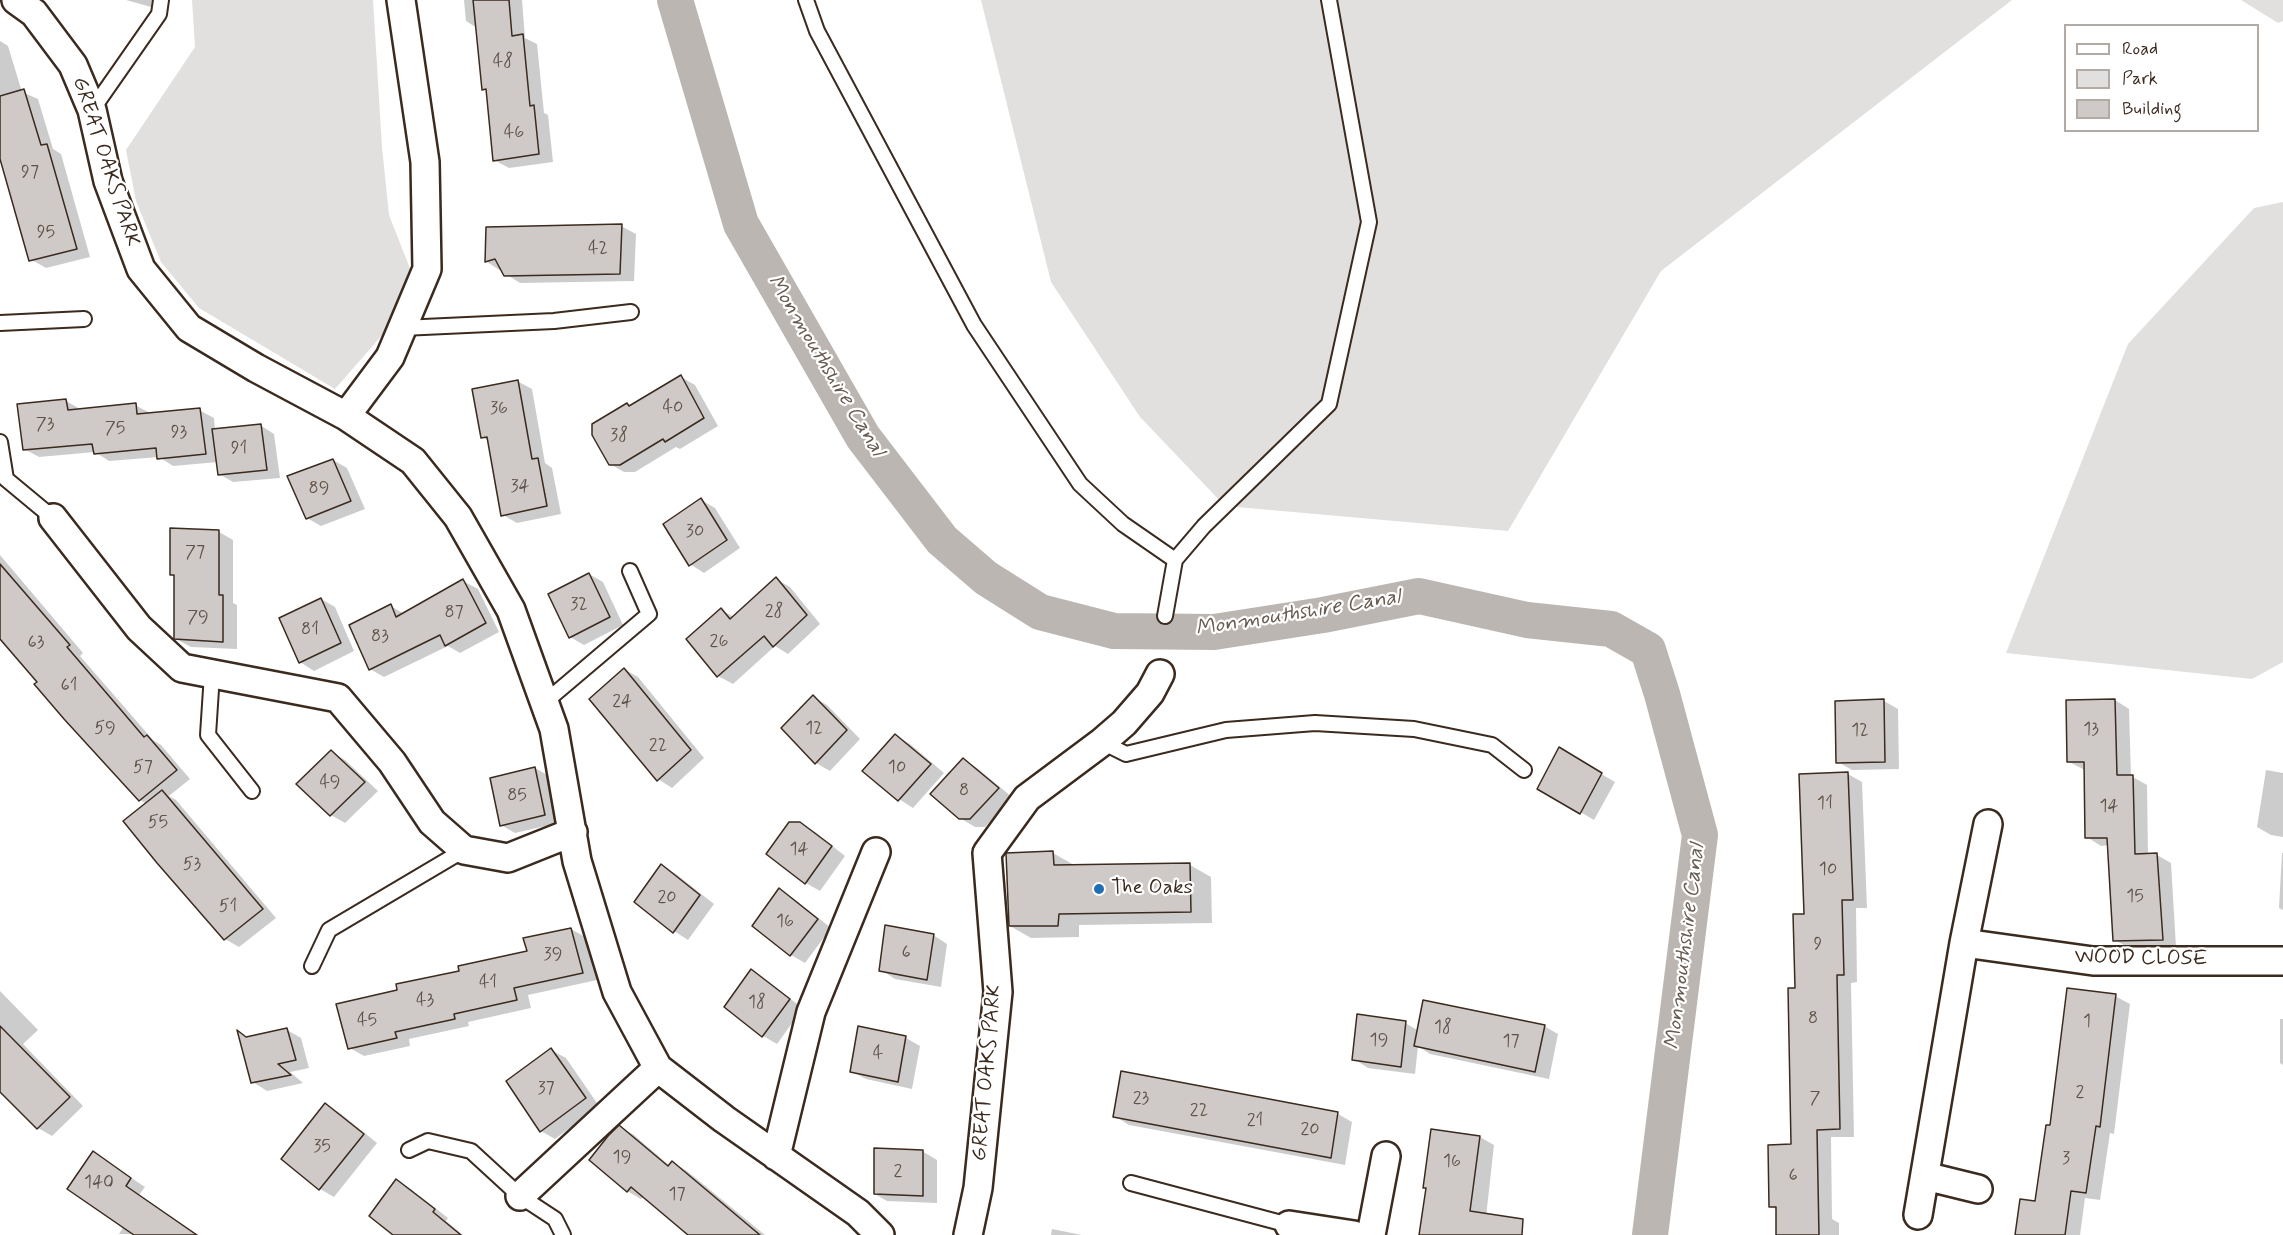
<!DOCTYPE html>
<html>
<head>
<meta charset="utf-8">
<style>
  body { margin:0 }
  #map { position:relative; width:2283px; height:1235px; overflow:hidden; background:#fff; font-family:Mynerve,sans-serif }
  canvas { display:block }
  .legend { position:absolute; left:2064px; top:24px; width:195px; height:108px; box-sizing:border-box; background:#fff; border:2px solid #b1aaa5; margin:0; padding:8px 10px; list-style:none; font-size:18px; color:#3b2a1e }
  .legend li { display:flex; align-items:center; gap:12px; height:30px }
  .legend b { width:30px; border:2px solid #b1aaa5 }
</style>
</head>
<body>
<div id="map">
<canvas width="2283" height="1235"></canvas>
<ul class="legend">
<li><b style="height:8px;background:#fff"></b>Road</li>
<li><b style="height:16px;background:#e2e0de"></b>Park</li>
<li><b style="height:16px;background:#cfcac7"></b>Building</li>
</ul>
</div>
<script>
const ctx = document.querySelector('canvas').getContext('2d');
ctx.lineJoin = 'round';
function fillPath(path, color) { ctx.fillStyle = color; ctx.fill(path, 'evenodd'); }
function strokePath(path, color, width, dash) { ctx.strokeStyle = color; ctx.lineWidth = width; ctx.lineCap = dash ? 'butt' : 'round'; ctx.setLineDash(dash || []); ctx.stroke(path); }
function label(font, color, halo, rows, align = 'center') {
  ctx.font = font + ' Mynerve,sans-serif'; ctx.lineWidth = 4.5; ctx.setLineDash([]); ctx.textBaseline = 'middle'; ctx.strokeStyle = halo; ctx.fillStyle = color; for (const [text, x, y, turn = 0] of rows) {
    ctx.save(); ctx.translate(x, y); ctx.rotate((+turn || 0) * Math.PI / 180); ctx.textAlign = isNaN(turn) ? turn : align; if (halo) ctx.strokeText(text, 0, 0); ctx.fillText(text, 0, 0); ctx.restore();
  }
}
const green = new Path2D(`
  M 192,0 L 373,0 L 382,147 L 389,215 L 411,271 L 384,333 L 335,389 L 199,308 L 161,262 L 136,201 L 126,150 L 195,47 Z
  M 981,0 L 2012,0 L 1661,271 L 1508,531 L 1225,506 L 1140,417 L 1051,282 Z
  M 2241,0 L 2283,0 L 2283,21 L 2278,23 Z
  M 2283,202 L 2283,662 L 2252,679 L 2006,653 L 2128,344 L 2254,208 Z`);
const shadow = new Path2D(`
  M 126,0 L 152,0 L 151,7 Z
  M 464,0 L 522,0 L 525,38 L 537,44 L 544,113 L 548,115 L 553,162 L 509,168 L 494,160 L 487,91 L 484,89 L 477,28 L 466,21 Z
  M 0,41 L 8,46 L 22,92 L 38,99 L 53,149 L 61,154 L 90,257 L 46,268 L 32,260 L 0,153 Z
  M 621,226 L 636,234 L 634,281 L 520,283 L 487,262 L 488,228 Z
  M 681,377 L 695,385 L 718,426 L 680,449 L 676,447 L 635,472 L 624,472 L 610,464 L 627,405 L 630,407 Z
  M 517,381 L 532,389 L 545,463 L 552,468 L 561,514 L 517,523 L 503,515 L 489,441 L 482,437 Z
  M 66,401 L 80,409 L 135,405 L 150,413 L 199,410 L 214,418 L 215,430 L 260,425 L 274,434 L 280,478 L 233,482 L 219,474 L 218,462 L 173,466 L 159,457 L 109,461 L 95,452 L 39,457 L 26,450 Z
  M 333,460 L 347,468 L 365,509 L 321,526 L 307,518 Z
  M 701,500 L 715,508 L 740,548 L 704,573 L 690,564 Z
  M 219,532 L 233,540 L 233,603 L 237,605 L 237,649 L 191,647 L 176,639 L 176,576 L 171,574 Z
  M 0,555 L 83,653 L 80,656 L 153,740 L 161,745 L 190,779 L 169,796 L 176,800 L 276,918 L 239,947 L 225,939 L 147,804 L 140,800 L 0,635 Z
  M 589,574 L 603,582 L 623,625 L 584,645 L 570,637 Z
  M 776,579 L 790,587 L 820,624 L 788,654 L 775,646 L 733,684 L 718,676 L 721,610 L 734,617 Z
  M 463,581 L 478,589 L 499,632 L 460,653 L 448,646 L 384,677 L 370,669 L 391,606 L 404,614 Z
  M 321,599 L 335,607 L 354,651 L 314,671 L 300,662 Z
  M 624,669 L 638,677 L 704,758 L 672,788 L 658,779 Z
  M 813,697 L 827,705 L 860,739 L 830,771 L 816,763 Z
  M 2115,700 L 2129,709 L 2131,776 L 2147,785 L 2148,855 L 2157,855 L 2171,863 L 2176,947 L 2129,948 L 2115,940 L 2109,845 L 2101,846 L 2087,837 L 2085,770 L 2069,762 Z
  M 1884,701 L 1898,709 L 1899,769 L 1852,770 L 1838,762 Z
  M 896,736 L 910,744 L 944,773 L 913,808 L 899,799 Z
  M 1560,750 L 1615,782 L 1594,820 L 1539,788 Z
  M 331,752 L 345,760 L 378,791 L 345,823 L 331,815 Z
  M 963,759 L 977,768 L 1012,797 L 985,827 L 975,827 L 960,818 Z
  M 535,768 L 549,776 L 558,823 L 515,833 L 501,825 Z
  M 2266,770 L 2283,773 L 2283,837 L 2271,835 L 2257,827 Z
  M 1848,774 L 1862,782 L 1867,908 L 1856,908 L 1857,982 L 1851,983 L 1854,1137 L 1831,1137 L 1832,1219 L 1839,1223 L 1839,1235 L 1778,1235 L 1777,1210 L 1771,1206 L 1793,1146 L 1796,990 L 1806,915 L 1801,775 Z
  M 800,823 L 815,832 L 845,856 L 820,891 L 806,883 Z
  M 1053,853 L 1074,865 L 1190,865 L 1211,877 L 1212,923 L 1079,925 L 1079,937 L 1031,938 L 1010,926 Z
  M 2282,853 L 2283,853 L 2283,910 L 2279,908 Z
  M 662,866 L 676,874 L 714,904 L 688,940 L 674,931 L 636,902 Z
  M 779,890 L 793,898 L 831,928 L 805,963 L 791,955 L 754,926 Z
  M 571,929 L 585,937 L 597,980 L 528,995 L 531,1008 L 468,1022 L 469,1026 L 409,1039 L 410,1046 L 364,1056 L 350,1048 L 399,992 L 529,952 Z
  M 933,935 L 947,944 L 941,987 L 895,979 L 881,970 Z
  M 751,971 L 803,1008 L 777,1044 L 763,1036 L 726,1007 Z
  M 0,991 L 38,1030 L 23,1044 L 83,1106 L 52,1136 L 38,1128 L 0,1070 Z
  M 2115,996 L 2130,1004 L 2114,1134 L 2110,1133 L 2100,1200 L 2085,1198 L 2080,1235 L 2017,1235 L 2037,1203 L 2052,1127 Z
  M 2280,1019 L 2283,1019 L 2283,1065 L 2280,1063 Z
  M 1405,1023 L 1419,1031 L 1544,1026 L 1558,1034 L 1549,1079 L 1430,1054 L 1418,1046 L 1415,1074 L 1368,1068 L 1354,1059 Z
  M 287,1030 L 301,1038 L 309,1068 L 290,1072 L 303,1083 L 267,1091 L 253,1082 L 248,1038 Z
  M 906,1038 L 920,1046 L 912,1089 L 866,1079 L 851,1071 Z
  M 551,1050 L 566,1058 L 599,1106 L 555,1139 L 541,1131 Z
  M 1122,1073 L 1338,1114 L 1352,1122 L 1345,1165 L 1129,1125 L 1115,1116 Z
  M 326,1105 L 340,1113 L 377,1143 L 334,1197 L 320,1189 L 283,1159 Z
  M 619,1127 L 634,1135 L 670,1166 L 673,1163 L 687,1171 L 765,1235 L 692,1235 L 644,1196 L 641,1199 L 627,1191 Z
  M 1480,1137 L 1494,1145 L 1484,1235 L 1421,1235 Z
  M 882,1150 L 922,1151 L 937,1160 L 937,1203 L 887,1201 L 873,1193 Z
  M 94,1153 L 145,1187 L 139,1195 L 194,1233 L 193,1235 L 119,1234 L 124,1226 Z
  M 397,1180 L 411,1189 L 448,1218 L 446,1221 L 463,1235 L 395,1235 Z
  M 1052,1229 L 1082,1235 L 1051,1235 Z`);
const canal = new Path2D(`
  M 675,0 L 741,224 L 863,437 L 942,540 L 986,578 L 1040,612 L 1114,631 L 1214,632 L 1323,615 L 1419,596 L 1527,620 L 1611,629 L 1648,650 L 1662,694 L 1700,835 L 1650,1235`);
const building = new Path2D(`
  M 473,0 L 509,0 L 512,36 L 523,34 L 530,106 L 534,105 L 539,154 L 493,161 L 486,89 L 482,90 Z
  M 24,89 L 41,145 L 47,144 L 77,249 L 29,261 L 0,159 L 0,96 Z
  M 622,224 L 620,274 L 504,276 L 495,259 L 485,262 L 486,227 Z
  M 681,375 L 704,418 L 665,442 L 663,439 L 620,465 L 609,465 L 592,435 L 592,424 L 627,403 L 629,406 Z
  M 518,380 L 532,459 L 538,458 L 547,506 L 501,516 L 487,437 L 481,438 L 472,389 Z
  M 66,399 L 68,410 L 136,403 L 137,414 L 200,408 L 206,454 L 157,459 L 156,448 L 94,454 L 92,444 L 23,450 L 17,404 Z
  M 261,424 L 267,470 L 218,475 L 212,429 Z
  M 333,459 L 351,501 L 306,519 L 287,476 Z
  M 701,498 L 727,540 L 689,566 L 663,524 Z
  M 170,528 L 219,530 L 219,595 L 223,595 L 223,642 L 174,639 L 174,575 L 170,575 Z
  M 0,564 L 70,645 L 67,647 L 121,710 L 144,737 L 147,735 L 177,770 L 139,801 L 64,719 L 34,684 L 37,682 L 0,639 Z
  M 589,573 L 610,617 L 569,638 L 548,594 Z
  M 776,577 L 807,615 L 773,647 L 764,636 L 717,677 L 686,639 L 721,608 L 730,619 Z
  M 463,579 L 486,623 L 445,646 L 440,635 L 369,670 L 349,625 L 391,604 L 396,617 Z
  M 321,598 L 341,643 L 299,663 L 279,618 Z
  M 624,668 L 691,750 L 657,781 L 589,699 Z
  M 813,695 L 847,730 L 815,764 L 781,728 Z
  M 1884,699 L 1885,762 L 1836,763 L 1835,701 Z
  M 2115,699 L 2117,775 L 2133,775 L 2135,854 L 2157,853 L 2163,940 L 2113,941 L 2107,838 L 2085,838 L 2084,762 L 2067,762 L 2066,700 Z
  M 895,734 L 931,764 L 898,801 L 862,771 Z
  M 1559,747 L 1602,773 L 1580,814 L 1537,789 Z
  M 331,750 L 365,782 L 330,816 L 296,784 Z
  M 963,758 L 999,788 L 970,819 L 959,819 L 930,794 Z
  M 535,767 L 545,815 L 500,826 L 490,778 Z
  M 1848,772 L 1853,900 L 1842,900 L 1844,975 L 1837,975 L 1840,1129 L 1817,1130 L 1819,1235 L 1776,1235 L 1776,1207 L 1769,1207 L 1768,1145 L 1791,1144 L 1788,988 L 1795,988 L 1793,914 L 1804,914 L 1799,774 Z
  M 162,790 L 263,909 L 224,940 L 157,863 L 123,821 Z
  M 789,822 L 800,822 L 832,846 L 805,884 L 766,854 Z
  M 1053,851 L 1054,865 L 1190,863 L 1191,912 L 1059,914 L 1058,926 L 1009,926 L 1006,853 Z
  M 661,864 L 700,895 L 673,933 L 634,902 Z
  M 779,888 L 818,919 L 790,956 L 752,926 Z
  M 885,925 L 934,934 L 927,980 L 879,971 Z
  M 571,928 L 583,973 L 514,988 L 517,1000 L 454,1014 L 455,1019 L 395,1032 L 397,1038 L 348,1049 L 336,1004 L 397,990 L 396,984 L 459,971 L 458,966 L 527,951 L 523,938 Z
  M 751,969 L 790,999 L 762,1037 L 724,1007 Z
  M 2067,988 L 2116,994 L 2100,1127 L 2096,1126 L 2086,1193 L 2071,1191 L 2065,1235 L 2015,1235 L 2020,1199 L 2035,1201 L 2046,1125 L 2050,1125 Z
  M 1423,1000 L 1545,1025 L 1535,1072 L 1414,1046 Z
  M 1357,1014 L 1406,1021 L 1401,1067 L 1352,1060 Z
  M 0,1026 L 70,1097 L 37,1129 L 0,1092 Z
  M 858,1026 L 906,1036 L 898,1082 L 850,1072 Z
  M 287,1028 L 296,1060 L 278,1064 L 291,1075 L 251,1083 L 237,1030 L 246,1037 Z
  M 551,1048 L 586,1098 L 540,1132 L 506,1081 Z
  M 1121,1071 L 1338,1112 L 1331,1158 L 1113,1117 Z
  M 325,1103 L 364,1134 L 319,1190 L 281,1159 Z
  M 619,1125 L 668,1166 L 672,1161 L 760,1235 L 688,1235 L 631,1187 L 627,1192 L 589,1160 L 608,1136 Z
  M 1431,1129 L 1480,1136 L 1470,1211 L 1523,1219 L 1522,1235 L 1419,1235 L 1426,1188 L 1423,1188 Z
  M 874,1148 L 923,1150 L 923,1196 L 874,1194 Z
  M 93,1151 L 131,1178 L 126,1186 L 197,1235 L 134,1235 L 67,1189 Z
  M 396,1179 L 435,1209 L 433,1212 L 461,1235 L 393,1235 L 369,1216 Z`);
const lane = new Path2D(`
  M 806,0 L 817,31 L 974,325 L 1080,484 L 1123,524 L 1175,560
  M 92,110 L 159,14 L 161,0
  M 0,323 L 84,319
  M 402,328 L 554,321 L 631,312
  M 0,442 L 6,479 L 53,518
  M 1165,616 L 1175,560 L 1204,526 L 1329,404 L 1369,222 L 1329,0
  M 212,674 L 208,735 L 252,791
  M 544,703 L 649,614 L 630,571
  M 1102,742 L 1126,754 L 1226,730 L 1315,723 L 1414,729 L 1492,745 L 1524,770
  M 312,966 L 329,930 L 464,850
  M 409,1150 L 428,1141 L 471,1151 L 520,1196 L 555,1219 L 563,1235
  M 1131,1183 L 1289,1225`);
const street = new Path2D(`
  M 16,0 L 34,13 L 73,65 L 92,110 L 108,181 L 141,269 L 189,328 L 256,368 L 346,416 L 413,461 L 458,517 L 511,610 L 554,729 L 577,861 L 617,992 L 658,1068 L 724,1119 L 858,1213 L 880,1235
  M 346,416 L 390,357 L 427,269 L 425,162 L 401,0
  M 53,518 L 139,628 L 182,668 L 338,698 L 392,762 L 432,822 L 464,850 L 508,858 L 573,832
  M 1964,943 L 2093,961 L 2283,961
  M 776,1156 L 811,1012 L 876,852
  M 1925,1176 L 1978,1189
  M 520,1196 L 658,1068
  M 1918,1215 L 1964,943 L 1988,824
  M 1289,1225 L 1354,1235
  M 968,1235 L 978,1188 L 998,992 L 987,853 L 1027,798 L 1102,742 L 1124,723 L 1150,693 L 1160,674
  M 1371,1235 L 1386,1156`);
const markers = [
  [1099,889,6,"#1f6fb2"]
];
const numberNames = [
  ["48",503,62],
  ["46",514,133],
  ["97",30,173],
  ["95",46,233],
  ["42",598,249],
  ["40",673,408],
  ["36",499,409],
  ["73",45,425],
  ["75",115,429],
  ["93",179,433],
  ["38",619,436],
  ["91",239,449],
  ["34",520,487],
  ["89",319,489],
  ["30",695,532],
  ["77",195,553],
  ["32",579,605],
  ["28",774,612],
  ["87",454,613],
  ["79",198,618],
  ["81",310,630],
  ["83",380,637],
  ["26",719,642],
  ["63",36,643],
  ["61",69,686],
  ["24",622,702],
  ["59",105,729],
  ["12",814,729],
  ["13",2091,730],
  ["12",1860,731],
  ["22",658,746],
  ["57",143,768],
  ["10",897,768],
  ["49",330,783],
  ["8",964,791],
  ["85",517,796],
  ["11",1825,804],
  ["14",2109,807],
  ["55",158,823],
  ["14",799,850],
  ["53",192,865],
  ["10",1828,870],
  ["15",2135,897],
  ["20",667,898],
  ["51",228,907],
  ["16",785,922],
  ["9",1818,945],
  ["6",906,953],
  ["39",553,955],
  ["41",488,983],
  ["43",425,1001],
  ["18",757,1003],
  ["8",1813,1019],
  ["45",367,1021],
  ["1",2087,1022],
  ["18",1443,1028],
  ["19",1379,1041],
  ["17",1511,1042],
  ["4",878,1054],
  ["37",546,1089],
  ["2",2080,1093],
  ["23",1141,1099],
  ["7",1815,1099],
  ["22",1199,1111],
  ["21",1255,1121],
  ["20",1310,1130],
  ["35",322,1147],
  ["19",622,1158],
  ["3",2066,1159],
  ["16",1452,1162],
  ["2",898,1172],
  ["6",1793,1176],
  ["140",99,1183],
  ["17",677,1195]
];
const streetNames = [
  ["GREAT OAKS PARK",105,162,72],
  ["WOOD CLOSE",2141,959,1],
  ["GREAT OAKS PARK",988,1073,-85]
];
const poiNames = [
  ["The Oaks",1111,889]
];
const waterNames = [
  ["Monmouthshire Canal",825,366,59],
  ["Monmouthshire Canal",1298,614,-9],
  ["Monmouthshire Canal",1686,947,-83]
];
fillPath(green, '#e2e0de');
fillPath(shadow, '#0003');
strokePath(canal, '#bcb6b3', 36);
fillPath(building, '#cfcac7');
strokePath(building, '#3b2a1e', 1.5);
strokePath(lane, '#3b2a1e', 18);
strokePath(street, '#3b2a1e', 32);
strokePath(lane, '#fff', 14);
strokePath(street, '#fff', 27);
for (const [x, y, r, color] of markers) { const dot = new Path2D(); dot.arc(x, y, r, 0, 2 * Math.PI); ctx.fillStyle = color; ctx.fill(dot); strokePath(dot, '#fff', 2); }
label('18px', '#605248', null, numberNames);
label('21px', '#3b2a1e', '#fff', streetNames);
label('21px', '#3b2a1e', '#fff', poiNames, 'left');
label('italic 22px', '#685b52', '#fff', waterNames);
</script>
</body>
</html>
